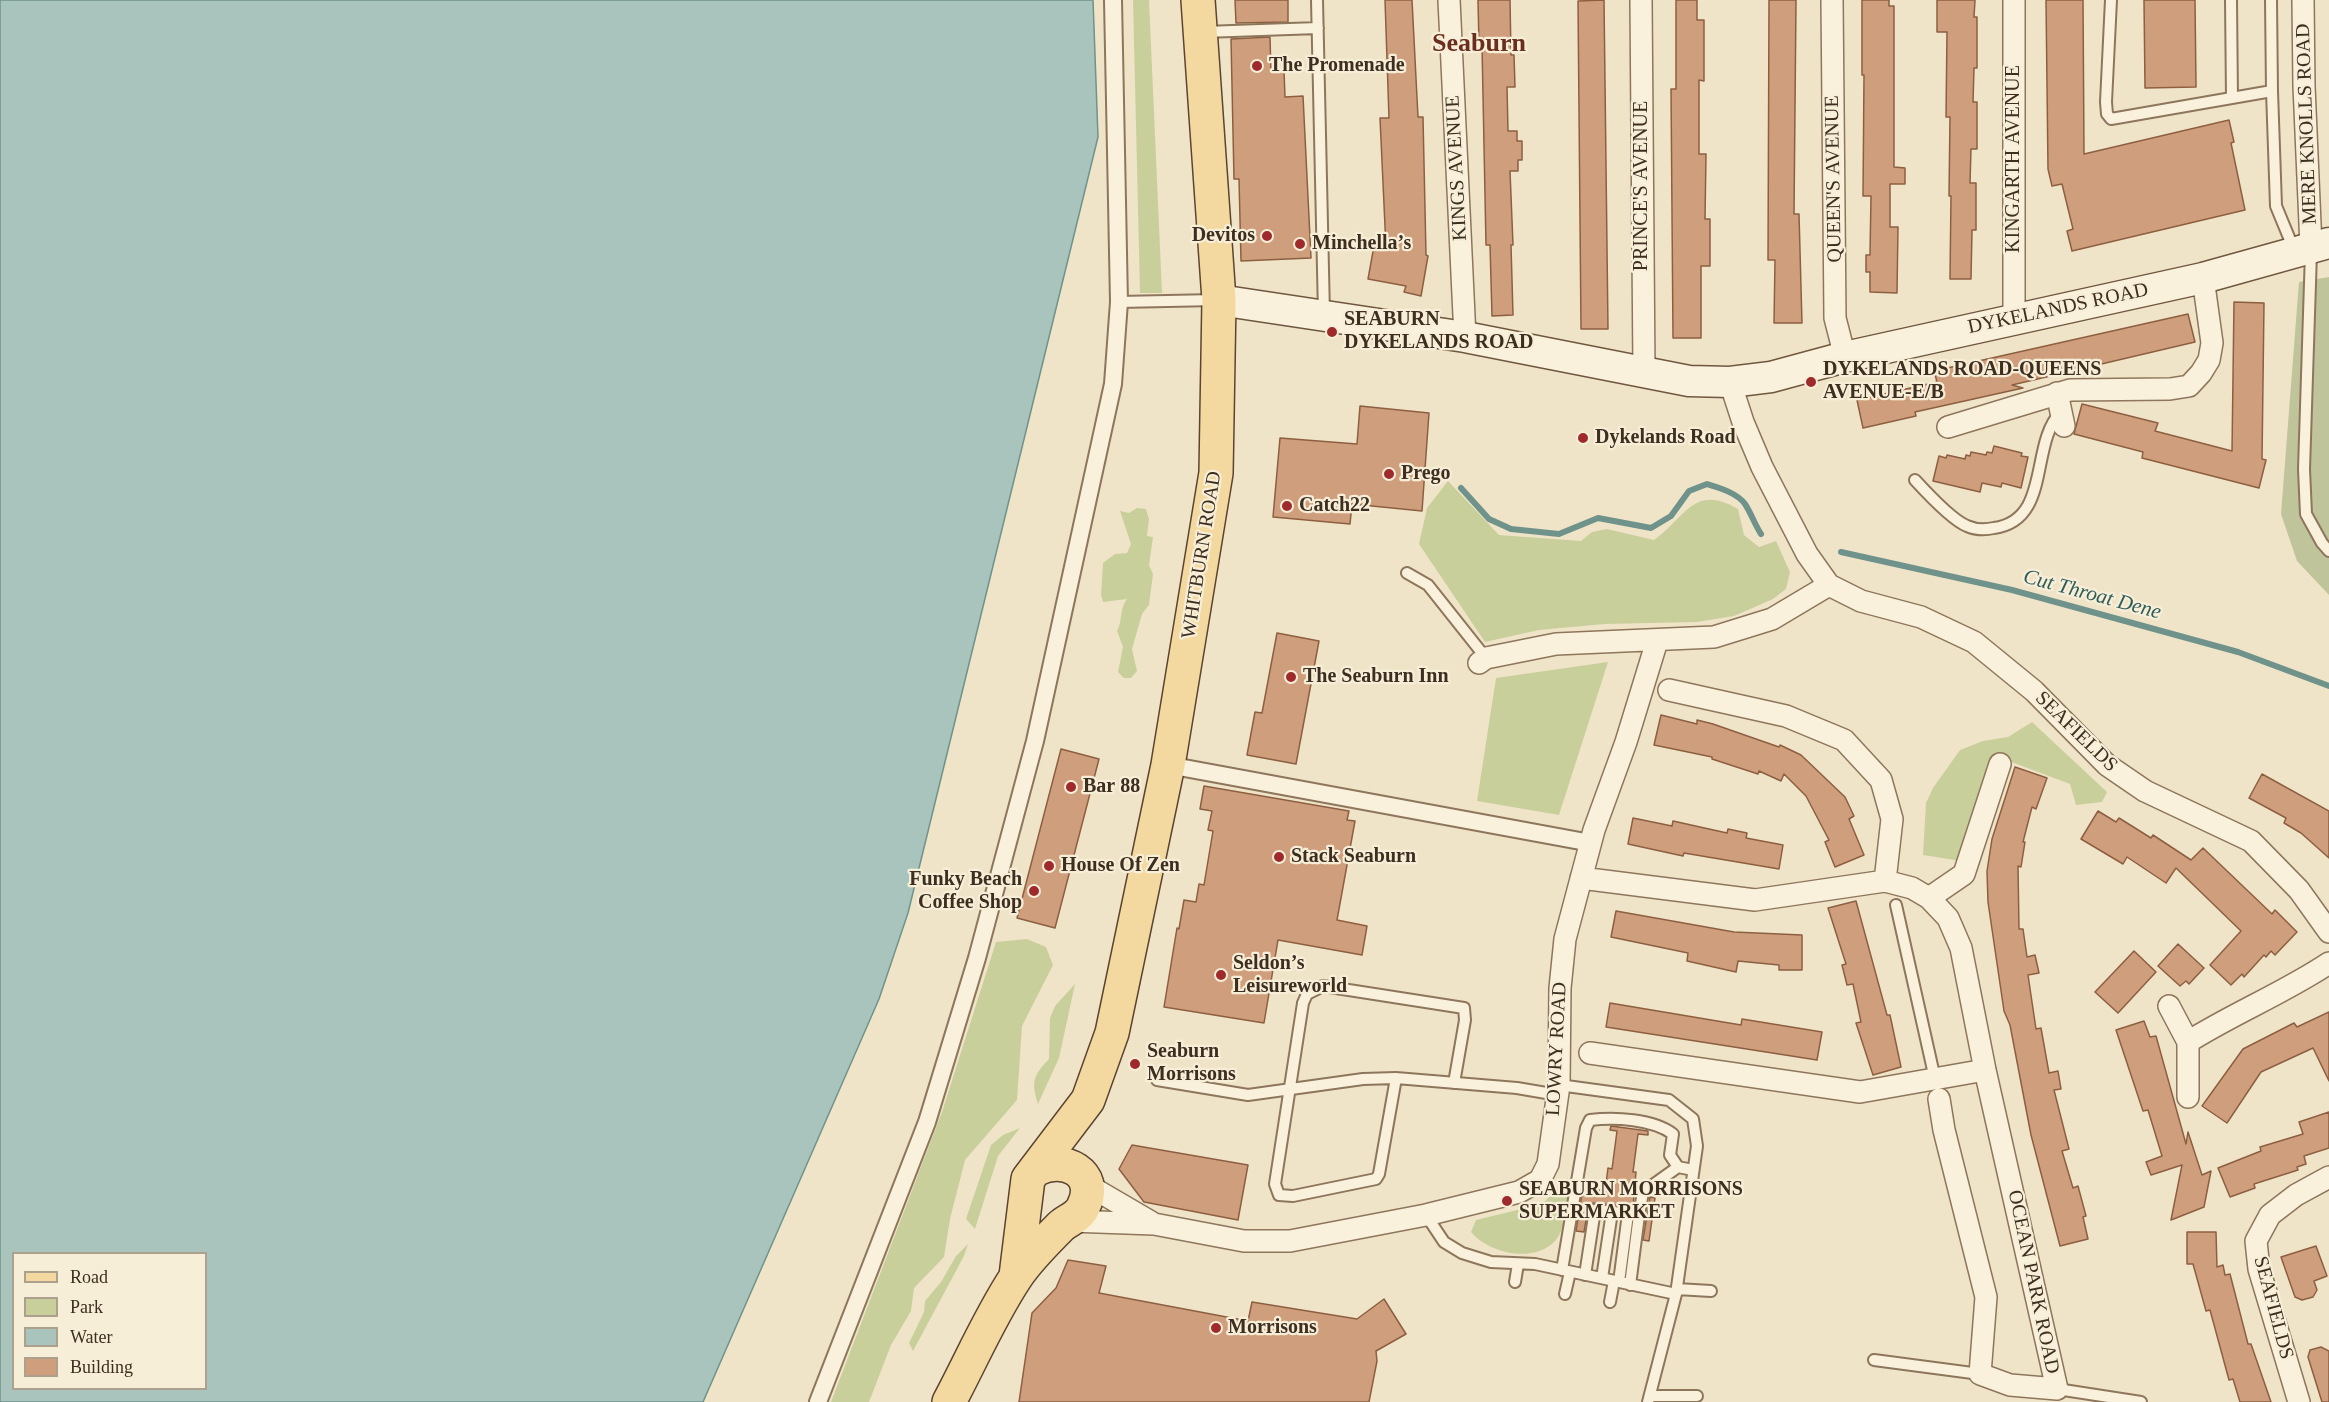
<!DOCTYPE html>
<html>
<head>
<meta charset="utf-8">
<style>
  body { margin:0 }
  #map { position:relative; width:2329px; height:1402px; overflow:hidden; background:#f0e4c8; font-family:"Times New Roman",serif }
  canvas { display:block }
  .legend { position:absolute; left:12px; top:1252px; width:195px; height:138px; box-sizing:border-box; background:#f7eed8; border:2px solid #ada18e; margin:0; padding:8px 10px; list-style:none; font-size:18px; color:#3d2e20 }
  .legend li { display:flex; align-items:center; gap:12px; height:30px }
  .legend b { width:30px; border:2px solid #ada18e }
</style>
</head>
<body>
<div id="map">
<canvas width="2329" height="1402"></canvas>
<ul class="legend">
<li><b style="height:8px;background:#f3d9a0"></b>Road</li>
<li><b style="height:16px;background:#c9cf9b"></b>Park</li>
<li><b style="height:16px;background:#a9c4bc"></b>Water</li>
<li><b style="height:16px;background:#cf9f7d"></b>Building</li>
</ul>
</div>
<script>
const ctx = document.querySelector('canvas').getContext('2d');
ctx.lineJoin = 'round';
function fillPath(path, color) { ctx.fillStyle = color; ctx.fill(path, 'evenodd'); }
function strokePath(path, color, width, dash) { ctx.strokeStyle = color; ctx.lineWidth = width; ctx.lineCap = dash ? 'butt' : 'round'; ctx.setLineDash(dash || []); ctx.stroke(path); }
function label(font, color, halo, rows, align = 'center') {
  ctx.font = font + ' "Times New Roman",serif'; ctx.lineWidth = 4.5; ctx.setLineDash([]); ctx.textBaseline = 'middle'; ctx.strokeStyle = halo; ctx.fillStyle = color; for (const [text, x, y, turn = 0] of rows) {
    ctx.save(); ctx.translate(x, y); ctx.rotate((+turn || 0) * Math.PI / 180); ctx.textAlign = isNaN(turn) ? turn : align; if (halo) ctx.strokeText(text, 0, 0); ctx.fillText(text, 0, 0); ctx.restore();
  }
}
const green = new Path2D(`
  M 1133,0 L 1149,0 L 1162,293 L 1140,293 Z
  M 1448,481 L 1499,535 L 1581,541 L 1592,532 L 1607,529 L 1654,540 C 1685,518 1694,483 1738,509 L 1744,535 L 1759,547 L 1776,541 L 1790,572 L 1786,589 L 1773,599 L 1734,616 L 1697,622 L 1605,624 L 1539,630 L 1485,642 L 1419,544 L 1427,508 Z
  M 1137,508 L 1146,509 L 1149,519 L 1147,536 L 1153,537 L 1149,565 L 1153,574 L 1149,605 L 1142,614 L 1132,649 L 1137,671 L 1131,678 L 1124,678 L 1118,672 L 1123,647 L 1117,631 C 1123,620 1119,609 1127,599 L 1103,602 L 1101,595 L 1103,563 L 1115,554 L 1127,553 L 1131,544 L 1120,511 L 1129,513 Z
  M 1608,662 L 1559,815 L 1477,801 L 1496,678 Z
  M 2032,722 L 2107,792 L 2102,802 L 2076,805 L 2070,784 L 1998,757 L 1961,861 L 1923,855 L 1926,803 L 1933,788 L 1960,750 L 1983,741 L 2008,737 Z
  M 1027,939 L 1046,947 L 1053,965 L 1022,1026 L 1017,1100 L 965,1160 L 950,1219 L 944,1257 L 914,1288 L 911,1311 L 891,1345 L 869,1402 L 831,1402 L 942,1112 L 996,942 Z
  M 1075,984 L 1059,1058 L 1038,1104 C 1031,1081 1033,1076 1049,1059 L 1050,1018 L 1055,1006 Z
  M 1020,1128 L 998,1156 L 975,1229 L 966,1219 L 991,1145 L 1003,1135 Z
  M 1568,1178 C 1569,1196 1568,1226 1555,1241 C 1534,1264 1488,1253 1471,1232 L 1476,1220 L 1542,1204 Z
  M 968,1244 L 964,1256 L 913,1351 L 909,1343 L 924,1312 L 925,1301 L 941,1282 L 956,1256 Z`);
const cemetery = new Path2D(`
  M 2329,277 L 2329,595 L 2297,561 L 2281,514 L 2299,282 Z`);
const water = new Path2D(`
  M 0,0 L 1093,0 L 1098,137 L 908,913 L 879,999 L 703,1402 L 0,1402 ZM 14,1254 L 206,1254 L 206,1388 L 14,1388 Z`);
const stream = new Path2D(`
  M 1461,488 L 1489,519 L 1511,529 L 1559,534 L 1598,518 L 1651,528 L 1671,516 L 1689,491 L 1707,484 C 1720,488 1737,493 1745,504 C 1751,513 1755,525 1761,534
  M 1841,552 L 2012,590 L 2238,652 L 2329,686`);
const building = new Path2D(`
  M 1235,0 L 1288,0 L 1288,22 L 1236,23 Z
  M 1385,0 L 1412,0 L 1418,117 L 1423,117 L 1426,255 L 1428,256 L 1421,296 L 1404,292 L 1406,286 L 1368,279 L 1374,246 L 1386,248 L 1380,118 L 1389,118 Z
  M 1478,0 L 1510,0 L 1511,55 L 1514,55 L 1515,87 L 1507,87 L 1508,131 L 1517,131 L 1517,141 L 1522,141 L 1522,160 L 1518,160 L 1518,171 L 1510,171 L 1513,245 L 1511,245 L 1513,315 L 1492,316 L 1490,245 L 1486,245 L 1482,46 L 1479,46 Z
  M 1604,0 L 1608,329 L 1581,329 L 1578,1 Z
  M 1676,0 L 1697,0 L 1697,20 L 1704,20 L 1704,81 L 1699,80 L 1699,154 L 1706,154 L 1705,219 L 1710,219 L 1710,266 L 1701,266 L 1701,338 L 1673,338 L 1671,89 L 1676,89 Z
  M 1769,0 L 1796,0 L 1794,214 L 1799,214 L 1802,323 L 1774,323 L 1775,260 L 1768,260 Z
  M 1862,0 L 1889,0 L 1889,6 L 1894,6 L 1894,167 L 1905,168 L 1905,184 L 1890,184 L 1890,227 L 1898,227 L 1897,293 L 1870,292 L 1870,272 L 1866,272 L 1866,255 L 1870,255 L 1871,196 L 1863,196 L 1864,75 L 1862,75 Z
  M 1937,0 L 1975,0 L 1974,17 L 1977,17 L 1977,68 L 1974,68 L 1973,102 L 1977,102 L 1977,149 L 1971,149 L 1970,183 L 1976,183 L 1976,230 L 1972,230 L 1971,279 L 1950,279 L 1951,196 L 1949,196 L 1950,117 L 1946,117 L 1947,32 L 1937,32 Z
  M 2046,0 L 2083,0 L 2084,154 L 2229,120 L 2234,142 L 2231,143 L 2245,210 L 2072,251 L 2067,231 L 2073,229 L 2062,184 L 2052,186 L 2048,169 Z
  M 2144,0 L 2195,0 L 2196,87 L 2145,88 Z
  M 1270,37 L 1271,72 L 1284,71 L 1285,97 L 1303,96 L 1311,258 L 1241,261 L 1239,179 L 1234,179 L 1231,39 Z
  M 2234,302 L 2264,303 L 2262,459 L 2266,460 L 2259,488 L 2142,458 L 2143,452 L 2074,434 L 2082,404 L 2158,423 L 2155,431 L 2232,451 Z
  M 2188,314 L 2195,342 L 2012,385 L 2023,388 L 1915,412 L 1916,416 L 1863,428 L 1857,400 L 1937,382 L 1934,371 Z
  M 1360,406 L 1429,413 L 1422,511 L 1352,504 L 1350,524 L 1273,517 L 1280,438 L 1357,444 Z
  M 1994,446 L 2022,453 L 2021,456 L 2028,457 L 2021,488 L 2002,483 L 2001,487 L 1982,483 L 1980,492 L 1933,481 L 1939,456 L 1946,458 L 1947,455 L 1965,459 L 1966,455 L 1970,456 L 1971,452 L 1986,455 L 1987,452 L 1992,453 Z
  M 1277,633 L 1319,641 L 1296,764 L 1247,755 L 1255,712 L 1262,713 Z
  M 1661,715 L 1697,724 L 1697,720 L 1713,724 L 1779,747 L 1780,745 L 1801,755 L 1845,797 L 1854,816 L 1849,819 L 1864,855 L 1835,867 L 1825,842 L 1829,840 L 1806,796 L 1784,774 L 1781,781 L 1759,771 L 1758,774 L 1712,759 L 1712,757 L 1654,745 Z
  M 1061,749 L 1099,759 L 1055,928 L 1017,918 Z
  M 2015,767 L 2047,778 L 2036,809 L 2032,807 L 2023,842 L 2025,842 L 2021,867 L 2018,866 L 2019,929 L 2023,929 L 2027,957 L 2035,955 L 2039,973 L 2028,975 L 2036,1029 L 2041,1028 L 2049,1073 L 2058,1071 L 2061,1089 L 2054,1090 L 2069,1149 L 2062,1151 L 2073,1188 L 2078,1186 L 2086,1216 L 2083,1217 L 2088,1239 L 2060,1246 L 2031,1135 L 2010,1025 L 2004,1011 L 1988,902 L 1987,871 L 1992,839 Z
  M 2262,774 L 2329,811 L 2329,858 L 2301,833 L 2284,823 L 2286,818 L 2249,798 Z
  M 1204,786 L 1349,811 L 1347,820 L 1355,821 L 1337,920 L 1367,926 L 1362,955 L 1278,940 L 1264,1023 L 1164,1007 L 1177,928 L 1179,929 L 1184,900 L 1196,902 L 1199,884 L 1204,885 L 1213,831 L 1208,830 L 1212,811 L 1200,809 Z
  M 2098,811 L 2116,822 L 2119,818 L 2151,838 L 2153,835 L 2191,860 L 2203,848 L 2272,914 L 2275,910 L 2297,932 L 2275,955 L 2271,951 L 2266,957 L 2264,955 L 2244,977 L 2242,974 L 2231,985 L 2210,965 L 2241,931 L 2176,868 L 2166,883 L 2127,857 L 2123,864 L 2081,839 Z
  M 1633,818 L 1672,826 L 1673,821 L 1727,833 L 1728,829 L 1747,833 L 1746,838 L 1783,845 L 1779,869 L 1684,853 L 1683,856 L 1628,844 Z
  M 1856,901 L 1887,1015 L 1890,1015 L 1901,1067 L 1873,1075 L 1856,1023 L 1861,1022 L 1853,984 L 1847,985 L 1842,965 L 1846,964 L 1828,908 Z
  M 1616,911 L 1734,932 L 1802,935 L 1802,970 L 1779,970 L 1779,965 L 1738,961 L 1736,972 L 1687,961 L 1688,953 L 1611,937 Z
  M 2178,944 L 2204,968 L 2189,984 L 2186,981 L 2180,986 L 2158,966 Z
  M 2134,951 L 2156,972 L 2118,1013 L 2095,992 Z
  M 1610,1003 L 1741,1025 L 1742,1019 L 1822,1032 L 1817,1060 L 1606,1027 Z
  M 2329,1012 L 2329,1081 L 2313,1048 L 2261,1072 L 2227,1123 L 2202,1106 L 2243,1049 L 2294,1023 L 2297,1027 Z
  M 2144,1021 L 2150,1037 L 2156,1036 L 2186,1144 L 2188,1132 L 2202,1175 L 2211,1171 L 2204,1207 L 2171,1220 L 2182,1165 L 2151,1175 L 2146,1162 L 2162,1156 L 2148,1110 L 2143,1111 L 2116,1030 Z
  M 2329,1112 L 2329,1148 L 2304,1156 L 2306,1164 L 2297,1167 L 2298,1170 L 2254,1184 L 2255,1188 L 2230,1197 L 2218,1168 L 2261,1151 L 2260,1147 L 2303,1134 L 2299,1122 Z
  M 1611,1126 L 1648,1131 L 1648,1135 L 1638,1134 L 1633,1172 L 1636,1172 L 1633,1207 L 1593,1203 L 1588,1209 L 1584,1232 L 1576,1231 L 1583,1188 L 1605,1191 L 1608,1168 L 1612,1169 L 1617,1131 L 1610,1130 Z
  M 1132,1145 L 1248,1165 L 1238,1220 L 1144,1202 L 1119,1169 Z
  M 1650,1197 L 1655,1198 L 1649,1241 L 1643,1240 Z
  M 2187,1232 L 2216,1232 L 2217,1267 L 2223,1265 L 2225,1275 L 2230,1274 L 2248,1344 L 2251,1344 L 2271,1402 L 2240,1402 L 2233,1379 L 2229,1380 L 2210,1310 L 2206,1311 L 2193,1264 L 2187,1264 Z
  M 2316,1246 L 2327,1276 L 2314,1281 L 2317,1290 L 2313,1297 L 2302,1300 L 2295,1297 L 2281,1257 Z
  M 1068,1260 L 1106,1266 L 1099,1293 L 1248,1321 L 1252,1302 L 1357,1319 L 1384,1299 L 1406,1334 L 1376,1351 L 1377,1361 L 1369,1402 L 1019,1402 L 1032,1313 L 1056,1288 Z
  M 2321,1347 L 2329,1351 L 2329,1402 L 2322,1402 L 2308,1357 L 2310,1350 Z`);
const service = new Path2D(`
  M 1317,0 L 1324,314
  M 2111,0 L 2106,102 L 2107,114 L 2111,119 L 2272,91 L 2276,206 L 2295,252
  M 2231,0 L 2232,98
  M 2271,0 L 2272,91
  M 1204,32 L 1318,28
  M 2311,252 L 2304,469 L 2306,514 L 2322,543 L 2329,551
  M 1119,302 L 1216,300
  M 1915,480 C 1926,492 1952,520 1967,526 C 1976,530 1985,530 1994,528 C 2052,520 2029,444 2061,412
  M 1407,573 L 1428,585 L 1486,658
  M 1896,905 L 1935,1079
  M 1396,1078 L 1379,1174 L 1376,1179 L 1293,1196 L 1279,1195 L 1275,1184 L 1303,1003 L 1307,994 L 1323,986 L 1464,1008 L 1465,1020 L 1454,1083
  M 1157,1080 L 1248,1095 L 1363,1079 L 1396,1078 L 1517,1088 L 1558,1095
  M 1426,1215 L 1444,1242 L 1462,1253 L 1491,1262 L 1535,1264 L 1676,1294 L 1697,1146 L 1693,1119 L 1669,1100 L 1559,1085
  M 1562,1270 L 1586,1128 L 1590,1120 C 1615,1117 1653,1119 1673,1134 L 1670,1155 L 1678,1167 L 1693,1170
  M 1585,1275 L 1595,1210 L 1639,1215 L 1643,1192 L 1678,1167
  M 1602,1278 L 1612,1212
  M 1515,1282 L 1518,1264
  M 1619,1282 L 1628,1214
  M 1630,1285 L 1639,1215
  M 1677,1289 L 1711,1291
  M 1565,1294 L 1570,1272
  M 1610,1302 L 1614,1281
  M 1874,1360 L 1980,1374
  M 2057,1389 L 2141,1402
  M 1651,1396 L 1697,1396
  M 1648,1402 L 1676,1294`);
const pedestrian = new Path2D(`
  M 1168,765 L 1591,843
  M 818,1402 L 927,1122 L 977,958 L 1035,741 L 1113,384 L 1119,302 L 1113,0`);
const minor = new Path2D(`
  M 1449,0 L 1465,337
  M 1641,0 L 1644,372
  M 1832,0 L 1835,318 L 1845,357
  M 2014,0 L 2014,319
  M 2303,0 L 2304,86 L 2311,247
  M 1730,382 L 1743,422 L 1762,467 L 1807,554 L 1829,585 L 1861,601 L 1921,617 L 1974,642 L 2034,691 L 2107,765 L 2145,791 L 2251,841 L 2299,890 L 2329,932
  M 2057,393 L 2064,426
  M 1948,427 L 2070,390 L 2170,389 L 2189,386 L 2201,373 L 2209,360 L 2212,343 L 2203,278
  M 1479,663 L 1486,658 L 1556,644 L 1714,637 L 1772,619 L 1829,585
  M 1669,690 L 1786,716 L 1844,740 L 1881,780 L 1892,819 L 1885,881
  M 1581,878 L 1755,900 L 1885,881 L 1912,888 L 1929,898 L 1948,918 L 1961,948 L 1985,1070 L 2057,1389 L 2010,1385 L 1980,1374 L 1986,1297 L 1944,1130 L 1939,1099
  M 1929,898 L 1964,874 L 2000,764
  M 2169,1006 L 2188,1042 L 2188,1097
  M 2188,1042 C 2234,1013 2284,993 2329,963
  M 1590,1053 L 1860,1092 L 1985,1070
  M 1086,1184 L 1151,1222
  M 1070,1221 L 1154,1224 L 1244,1241 L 1290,1241 L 1426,1215 L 1519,1192 L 1540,1180 L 1548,1164 L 1559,1085 L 1560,988 L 1565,939 L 1594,830 L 1626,742 L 1657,641
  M 2299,1402 L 2259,1269 L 2256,1241 L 2270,1215 L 2296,1195 L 2329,1177`);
const secondary = new Path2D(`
  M 1219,300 L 1465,337 L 1689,381 L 1730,382 L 1771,377 L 1845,357 L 2203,278 L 2329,243`);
const primary = new Path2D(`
  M 1016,1276 L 1028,1179 L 1088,1100 L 1112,1033 L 1168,765 L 1216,473 L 1219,300 L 1198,0
  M 949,1402 C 971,1361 990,1316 1016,1277 C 1027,1260 1046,1241 1061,1226 C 1069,1219 1080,1217 1084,1205 C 1099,1173 1064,1155 1037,1169`);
const markers = [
  [1257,66,6,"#9e2a2b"],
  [1267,236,6,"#9e2a2b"],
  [1300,244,6,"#9e2a2b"],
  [1332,332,6,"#9e2a2b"],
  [1811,382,6,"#9e2a2b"],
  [1583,438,6,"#9e2a2b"],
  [1389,474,6,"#9e2a2b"],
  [1287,506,6,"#9e2a2b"],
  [1291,677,6,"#9e2a2b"],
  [1071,787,6,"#9e2a2b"],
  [1279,857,6,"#9e2a2b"],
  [1049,866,6,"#9e2a2b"],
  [1034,891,6,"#9e2a2b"],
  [1221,975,6,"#9e2a2b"],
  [1135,1064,6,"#9e2a2b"],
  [1507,1201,6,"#9e2a2b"],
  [1216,1328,6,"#9e2a2b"]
];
const poiNames = [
  ["The Promenade",1269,66],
  ["Devitos",1255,236,"right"],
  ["Minchella’s",1312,244],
  ["SEABURN",1344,320],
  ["DYKELANDS ROAD",1344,343],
  ["DYKELANDS ROAD-QUEENS",1823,370],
  ["AVENUE-E/B",1823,393],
  ["Dykelands Road",1595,438],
  ["Prego",1401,474],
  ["Catch22",1299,506],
  ["The Seaburn Inn",1303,677],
  ["Bar 88",1083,787],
  ["Stack Seaburn",1291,857],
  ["House Of Zen",1061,866],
  ["Funky Beach",1022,880,"right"],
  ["Coffee Shop",1022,903,"right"],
  ["Seldon’s",1233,964],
  ["Leisureworld",1233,987],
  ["Seaburn",1147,1052],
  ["Morrisons",1147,1075],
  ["SEABURN MORRISONS",1519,1190],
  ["SUPERMARKET",1519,1213],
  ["Morrisons",1228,1328]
];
const streetNames = [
  ["MERE KNOLLS ROAD",2307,124,-92],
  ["KINGARTH AVENUE",2014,159,-90],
  ["KINGS AVENUE",1457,168,-93],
  ["QUEEN'S AVENUE",1834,179,-91],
  ["PRINCE'S AVENUE",1642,186,-90],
  ["DYKELANDS ROAD",2058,309,-12],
  ["WHITBURN ROAD",1202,555,-81],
  ["SEAFIELDS",2076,732,44],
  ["LOWRY ROAD",1557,1049,-87],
  ["OCEAN PARK ROAD",2033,1282,78],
  ["SEAFIELDS",2273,1308,75]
];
const waterNames = [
  ["Cut Throat Dene",2092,595,15]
];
const districtNames = [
  ["Seaburn",1479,44]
];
fillPath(green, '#c9cf9b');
fillPath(cemetery, '#bfc49a');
fillPath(water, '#a9c4bc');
strokePath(water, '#6f938a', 1.5);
strokePath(stream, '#6f938a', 6);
fillPath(building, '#cf9f7d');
strokePath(building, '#8d5f41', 1.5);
strokePath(service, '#8d765c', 14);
strokePath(pedestrian, '#8d765c', 20);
strokePath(minor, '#8d765c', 24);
strokePath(secondary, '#6f573f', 33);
strokePath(primary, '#5b4430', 36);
strokePath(service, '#faf1dc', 10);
strokePath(pedestrian, '#faf1dc', 16);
strokePath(minor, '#faf1dc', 21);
strokePath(secondary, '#faf1dc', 30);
strokePath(primary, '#f3d9a0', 33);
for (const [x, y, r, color] of markers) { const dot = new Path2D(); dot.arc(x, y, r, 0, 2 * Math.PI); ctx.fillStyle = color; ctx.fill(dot); strokePath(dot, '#f7eed8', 2); }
label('bold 20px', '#3d2e20', '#f7eed8', poiNames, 'left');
label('20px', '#3d2e20', '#f7eed8', streetNames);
label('italic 21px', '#2f5d5a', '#f7eed8', waterNames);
label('bold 26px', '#6b2e1e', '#f7eed8', districtNames);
</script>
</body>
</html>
